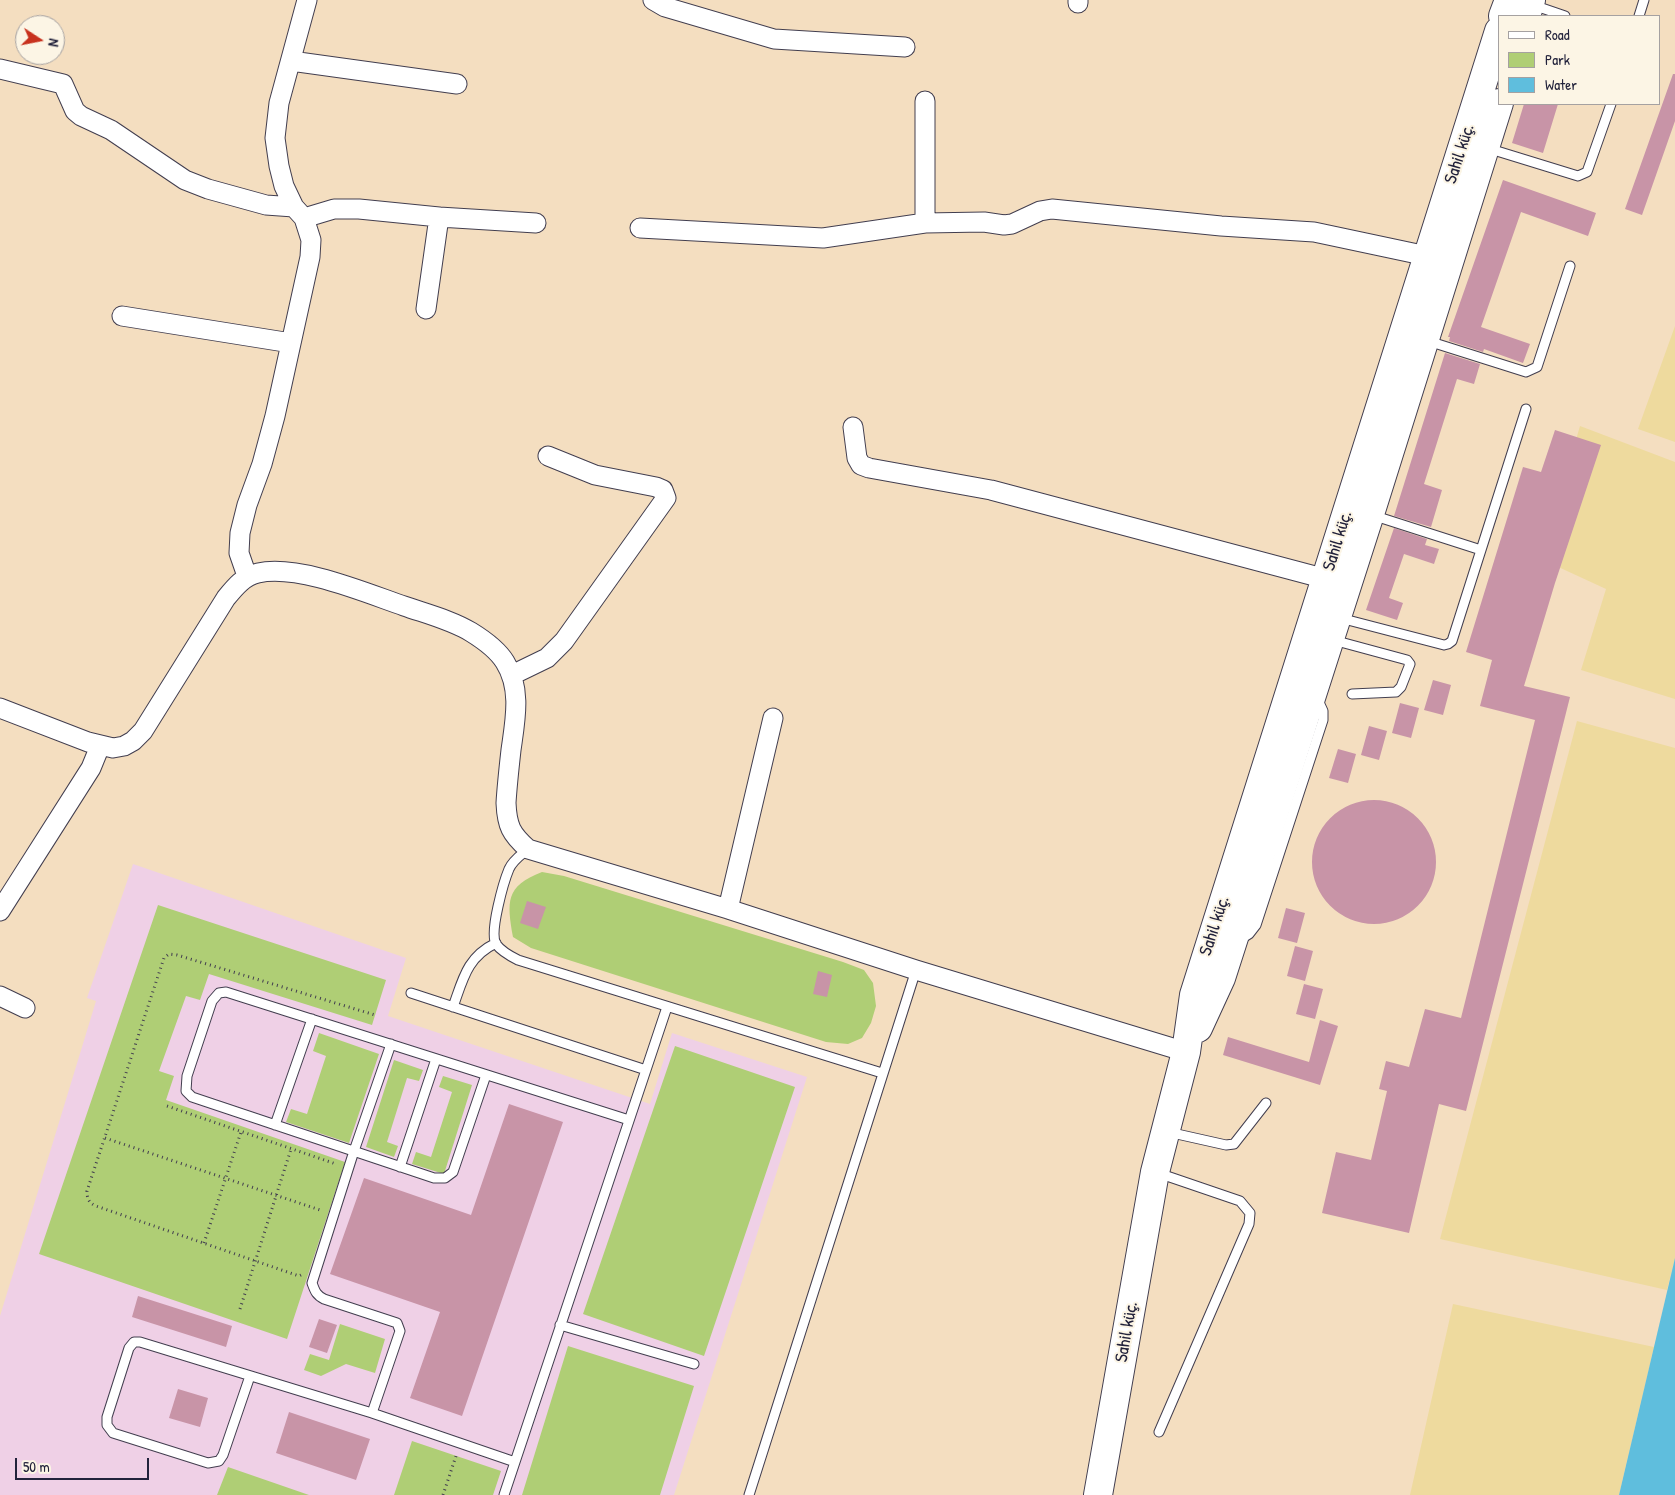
<!DOCTYPE html>
<html>
<head>
<meta charset="utf-8">
<style>
  body { margin:0 }
  #map { position:relative; width:1675px; height:1495px; overflow:hidden; background:#f4dec0; font-family:"Patrick Hand",sans-serif }
  canvas { display:block }
  .legend { position:absolute; left:1498px; top:15px; width:162px; height:90px; box-sizing:border-box; background:#fcf5e5; border:1px solid #a5a1a1; margin:0; padding:6px 9px; list-style:none; font-size:15px; color:#22223b }
  .legend li { display:flex; align-items:center; gap:10px; height:25px }
  .legend b { width:25px; border:1px solid #a5a1a1 }
  .north { position:absolute; left:15px; top:15px; width:50px; height:50px; box-sizing:border-box; background:#fcf5e5; border:1px solid #a5a1a1; border-radius:50%; rotate:101deg; font-size:14px; font-weight:700; line-height:20px; text-align:center; color:#22223b }
  .north::after { content:''; display:block; margin:auto; width:18px; height:22px; background:#c8321e; clip-path:polygon(50% 0,100% 100%,50% 72%,0 100%) }
  .scale { position:absolute; left:15px; top:1458px; width:134px; height:22px; box-sizing:border-box; border:2px solid #22223b; border-top:0; padding-left:6px; font-size:15px; line-height:18px; white-space:nowrap; color:#22223b; -webkit-text-stroke:4px #fcf5e5; paint-order:stroke }
</style>
</head>
<body>
<div id="map">
<canvas width="1675" height="1495"></canvas>
<ul class="legend">
<li><b style="height:6px;background:#fff"></b>Road</li>
<li><b style="height:14px;background:#afce75"></b>Park</li>
<li><b style="height:14px;background:#5fbedd"></b>Water</li>
</ul>
<div class="north">N</div>
<div class="scale">50 m</div>
</div>
<script>
const ctx = document.querySelector('canvas').getContext('2d');
ctx.lineJoin = 'round';
function fillPath(path, color) { ctx.fillStyle = color; ctx.fill(path, 'evenodd'); }
function strokePath(path, color, width, dash) { ctx.strokeStyle = color; ctx.lineWidth = width; ctx.lineCap = dash ? 'butt' : 'round'; ctx.setLineDash(dash || []); ctx.stroke(path); }
function label(font, color, halo, rows, align = 'center') {
  ctx.font = font + ' "Patrick Hand",sans-serif'; ctx.lineWidth = 4; ctx.setLineDash([]); ctx.textBaseline = 'middle'; ctx.strokeStyle = halo; ctx.fillStyle = color; for (const [text, x, y, turn = 0] of rows) {
    ctx.save(); ctx.translate(x, y); ctx.rotate((+turn || 0) * Math.PI / 180); ctx.textAlign = isNaN(turn) ? turn : align; if (halo) ctx.strokeText(text, 0, 0); ctx.fillText(text, 0, 0); ctx.restore();
  }
}
const built = new Path2D(`
  M 133,864 L 406,958 L 388,1016 L 650,1104 L 672,1033 L 807,1077 L 674,1495 L 0,1495 L 0,1316 L 96,1001 L 87,998 Z`);
const green = new Path2D(`
  M 542,872 L 564,876 L 843,962 L 864,970 L 873,983 L 876,1006 L 871,1023 L 862,1038 L 848,1044 L 826,1042 L 531,948 L 513,937 C 507,902 505,886 542,872 Z
  M 158,905 L 386,980 L 372,1025 L 209,974 L 200,1000 L 186,996 L 159,1071 L 174,1076 L 166,1100 L 345,1162 L 287,1339 L 39,1254 Z
  M 319,1033 L 379,1054 L 349,1143 L 286,1122 L 291,1109 L 307,1114 L 326,1056 L 313,1051 Z
  M 675,1046 L 795,1087 L 704,1356 L 583,1314 Z
  M 394,1060 L 423,1070 L 419,1081 L 407,1078 L 387,1142 L 398,1146 L 394,1157 L 366,1147 Z
  M 443,1076 L 472,1085 L 444,1174 L 412,1164 L 416,1152 L 431,1157 L 452,1092 L 439,1087 Z
  M 340,1324 L 385,1339 L 375,1373 L 346,1364 L 321,1376 L 304,1370 L 310,1354 L 329,1360 Z
  M 568,1346 L 694,1386 L 660,1495 L 522,1495 Z
  M 412,1441 L 501,1471 L 493,1495 L 394,1495 Z
  M 228,1467 L 309,1495 L 217,1495 Z`);
const sand = new Path2D(`
  M 1675,326 L 1675,442 L 1638,429 Z
  M 1580,426 L 1675,462 L 1675,699 L 1581,670 L 1606,589 L 1541,559 Z
  M 1577,721 L 1675,748 L 1675,1258 L 1667,1290 L 1440,1239 Z
  M 1453,1304 L 1654,1347 L 1619,1495 L 1410,1495 Z`);
const water = new Path2D(`
  M 1675,1258 L 1675,1495 L 1619,1495 Z`);
const building = new Path2D(`
  M 1673,74 L 1675,74 L 1675,121 L 1642,215 L 1625,209 Z
  M 1524,104 L 1558,104 L 1543,153 L 1512,143 Z
  M 1503,180 L 1596,213 L 1588,236 L 1521,212 L 1481,327 L 1530,344 L 1523,363 L 1484,349 L 1483,352 L 1449,341 L 1450,337 L 1448,337 Z
  M 1445,353 L 1480,364 L 1474,384 L 1457,379 L 1424,484 L 1442,490 L 1431,527 L 1394,516 Z
  M 1555,430 L 1601,445 L 1555,583 L 1524,686 L 1570,697 L 1466,1111 L 1439,1104 L 1409,1233 L 1322,1213 L 1336,1152 L 1371,1160 L 1387,1091 L 1379,1089 L 1386,1061 L 1409,1067 L 1425,1009 L 1461,1018 L 1535,720 L 1480,706 L 1492,660 L 1466,652 L 1523,467 L 1541,472 Z
  M 1394,528 L 1427,539 L 1425,545 L 1439,549 L 1434,564 L 1404,554 L 1389,598 L 1403,603 L 1397,620 L 1366,610 Z
  M 1433,680 L 1451,685 L 1443,715 L 1424,710 Z
  M 1400,703 L 1419,708 L 1411,738 L 1392,733 Z
  M 1369,726 L 1387,731 L 1379,760 L 1361,755 Z
  M 1338,749 L 1356,754 L 1348,783 L 1329,778 Z
  M1312 862a62 62 0 1 1 124 0a62 62 0 1 1-124 0Z
  M 527,901 L 546,907 L 538,929 L 520,923 Z
  M 1286,908 L 1305,913 L 1297,943 L 1278,938 Z
  M 1295,946 L 1313,951 L 1305,981 L 1287,976 Z
  M 818,971 L 832,975 L 827,997 L 813,994 Z
  M 1304,984 L 1323,989 L 1315,1019 L 1296,1014 Z
  M 1320,1020 L 1338,1026 L 1320,1085 L 1223,1055 L 1228,1037 L 1309,1062 Z
  M 509,1104 L 563,1122 L 462,1416 L 410,1398 L 440,1312 L 330,1274 L 364,1178 L 471,1215 Z
  M 138,1296 L 232,1326 L 226,1347 L 132,1317 Z
  M 319,1319 L 337,1325 L 327,1353 L 309,1347 Z
  M 178,1389 L 208,1398 L 200,1427 L 169,1418 Z
  M 289,1412 L 370,1439 L 356,1480 L 276,1453 Z`);
const path = new Path2D(`
  M 167,1106 L 336,1164
  M 105,1138 L 323,1211
  M 204,1243 L 241,1132
  M 301,1275 L 299,1276 L 96,1206 C 89,1203 87,1199 87,1191 L 164,958 L 169,954 L 177,955 L 375,1015
  M 240,1309 L 291,1149
  M 443,1495 L 456,1456`);
const service = new Path2D(`
  M 1533,5 L 1565,16
  M 1639,16 L 1644,0
  M 1487,148 L 1578,176 L 1587,172 L 1611,104
  M 1428,341 L 1526,372 L 1537,367 L 1570,266
  M 1372,515 L 1481,550 L 1526,409
  M 1340,618 L 1444,645 L 1448,644 L 1452,641 L 1481,550
  M 1333,640 L 1407,660 L 1410,664 L 1401,687 L 1396,692 L 1352,694
  M 528,849 C 521,855 513,860 509,869 C 504,881 489,932 496,944 C 501,951 510,956 518,960 L 882,1073
  M 1241,939 L 1249,934 L 1256,925 L 1323,720 L 1323,711 L 1317,698
  M 411,993 L 646,1070
  M 453,1007 C 463,979 467,957 496,943
  M 391,1044 L 354,1151 L 312,1283 C 315,1291 316,1295 324,1299 L 397,1323 L 400,1331 L 372,1413 L 515,1462
  M 486,1075 L 453,1172 L 445,1178 L 434,1178 L 192,1097 L 186,1091 L 187,1076 L 212,1001 L 219,993 L 226,992 L 629,1120
  M 275,1125 L 312,1019
  M 1168,1132 L 1226,1145 L 1234,1144 L 1266,1103
  M 400,1167 L 436,1059
  M 1158,1173 L 1240,1201 L 1250,1213 L 1249,1224 L 1159,1432
  M 560,1325 L 694,1364
  M 250,1376 L 223,1455 L 219,1461 L 208,1463 L 113,1433 L 107,1425 L 107,1417 L 129,1348 L 134,1342 L 140,1342 L 372,1413
  M 504,1495 L 667,1007
  M 749,1495 L 916,970`);
const minor = new Path2D(`
  M 653,0 L 665,7 L 774,39 L 905,47
  M 1078,3 L 1078,0
  M 291,61 L 457,84
  M 0,69 L 63,84 L 75,111 L 81,116 L 111,130 L 185,180 L 208,189 L 266,205 L 294,207
  M 304,218 L 334,209 L 359,209 L 439,217 L 536,223
  M 925,223 L 925,101
  M 640,228 L 823,238 L 925,223 L 984,222 L 1004,225 L 1012,224 L 1040,211 L 1052,209 L 1221,226 L 1314,232 L 1427,256
  M 426,309 L 439,217
  M 122,316 L 291,343
  M 853,427 L 857,458 L 861,465 L 869,468 L 991,490 L 1326,579
  M 247,576 L 239,553 L 240,533 L 247,505 L 262,464 L 275,416 L 310,257 L 311,240 L 304,218 L 294,207 L 284,186 L 279,166 L 275,138 L 279,103 L 307,0
  M 512,675 L 547,658 L 564,641 L 666,498 L 663,490 L 656,487 L 595,475 L 548,456
  M 0,708 L 88,742 L 113,748 L 124,746 L 133,741 L 143,731 L 226,598 C 235,587 244,576 258,573 C 298,564 366,593 404,606 C 427,614 451,620 471,632 C 484,640 497,649 505,662 C 522,689 515,721 511,750 C 509,768 507,786 506,803 C 507,826 511,834 528,849 L 728,909 L 916,970 L 1186,1052
  M 728,909 L 773,718
  M 0,911 L 91,768 L 100,746
  M 0,996 L 25,1008`);
const primary = new Path2D(`
  M 1503,16 L 1509,0
  M 1526,16 L 1531,0
  M 1198,1028 L 1221,978 L 1370,514 L 1499,103
  M 1098,1495 L 1155,1172 L 1186,1052 L 1194,995 L 1499,31`);
const streetNames = [
  ["Sahil küç.",1460,154,-72],
  ["Sahil küç.",1338,541,-73],
  ["Sahil küç.",1215,926,-72],
  ["Sahil küç.",1127,1332,-80]
];
fillPath(built, '#efd0e6');
fillPath(green, '#afce75');
fillPath(sand, '#eeda9e');
fillPath(water, '#5fbedd');
fillPath(building, '#c894a7');
strokePath(service, '#423e4f', 11);
strokePath(minor, '#423e4f', 21);
strokePath(primary, '#423e4f', 30);
strokePath(path, '#423e4f', 3, [1, 4]);
strokePath(service, '#fff', 9);
strokePath(minor, '#fff', 19);
strokePath(primary, '#fff', 28);
label('18px', '#22223b', '#fcf5e5', streetNames);
</script>
</body>
</html>
